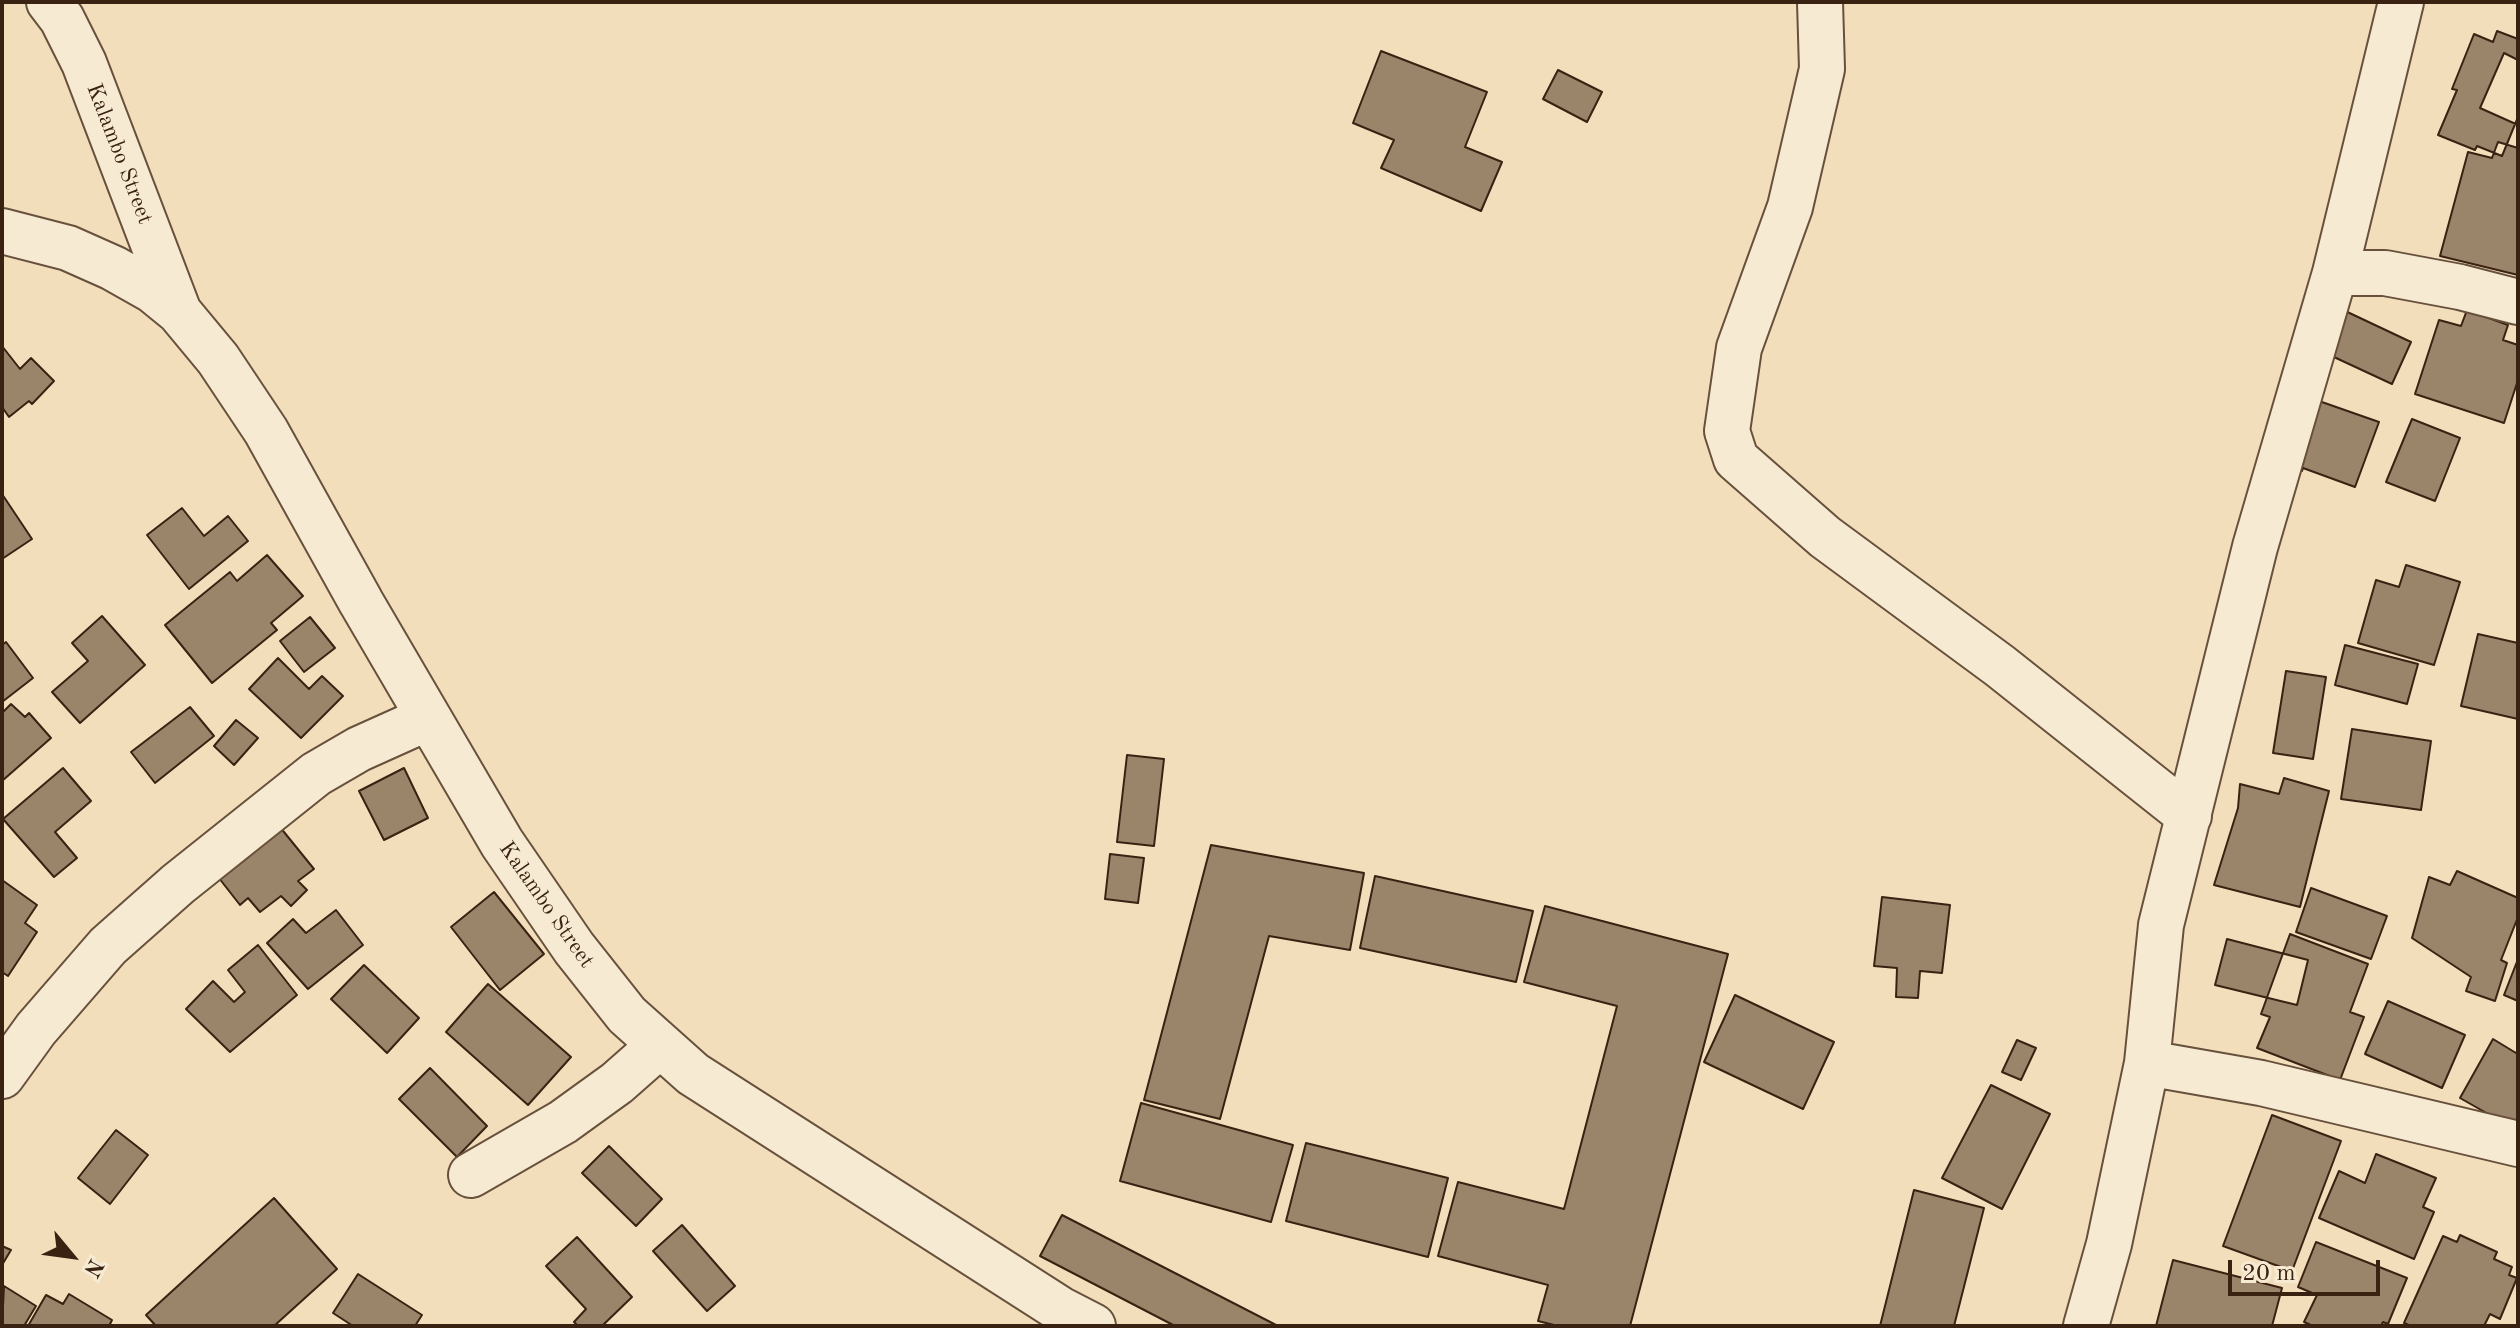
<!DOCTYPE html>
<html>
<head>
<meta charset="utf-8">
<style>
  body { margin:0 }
  #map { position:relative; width:2520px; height:1328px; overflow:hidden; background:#f3debc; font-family:"Old Standard TT",serif }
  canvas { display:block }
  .frame { position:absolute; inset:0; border:4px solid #392212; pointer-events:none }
  .north { position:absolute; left:32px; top:1216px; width:80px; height:80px; -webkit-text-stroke:6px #f7ead3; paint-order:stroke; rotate:119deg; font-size:22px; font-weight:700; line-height:32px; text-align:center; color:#392212 }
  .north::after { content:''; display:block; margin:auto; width:28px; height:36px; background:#392212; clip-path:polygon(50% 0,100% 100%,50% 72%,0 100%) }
  .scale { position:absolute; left:2228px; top:1260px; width:152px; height:36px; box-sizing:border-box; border:4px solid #392212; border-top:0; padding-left:10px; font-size:24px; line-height:28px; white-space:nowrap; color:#392212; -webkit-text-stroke:6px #f7ead3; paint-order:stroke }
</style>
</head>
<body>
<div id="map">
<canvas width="2520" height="1328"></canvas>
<div class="frame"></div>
<div class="north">N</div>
<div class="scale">20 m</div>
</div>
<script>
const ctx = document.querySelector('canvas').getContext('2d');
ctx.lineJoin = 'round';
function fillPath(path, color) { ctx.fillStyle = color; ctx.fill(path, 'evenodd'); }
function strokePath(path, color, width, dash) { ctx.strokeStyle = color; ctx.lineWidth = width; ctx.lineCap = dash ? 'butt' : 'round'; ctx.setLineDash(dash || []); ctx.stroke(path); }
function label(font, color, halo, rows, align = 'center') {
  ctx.font = font + ' "Old Standard TT",serif'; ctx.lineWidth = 6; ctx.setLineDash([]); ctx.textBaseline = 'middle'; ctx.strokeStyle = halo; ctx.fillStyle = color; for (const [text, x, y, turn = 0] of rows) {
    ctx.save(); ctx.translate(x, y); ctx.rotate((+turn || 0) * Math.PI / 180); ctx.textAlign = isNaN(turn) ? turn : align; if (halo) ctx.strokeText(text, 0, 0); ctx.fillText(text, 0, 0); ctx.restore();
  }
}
const building = new Path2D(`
  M 2497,31 L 2518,39 L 2518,117 L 2502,156 L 2477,146 L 2475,150 L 2438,135 L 2457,90 L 2452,89 L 2474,34 L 2493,42 Z
  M 1381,51 L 1487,92 L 1465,147 L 1502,162 L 1481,211 L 1381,168 L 1394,140 L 1353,123 Z
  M 2504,53 L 2518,60 L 2518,125 L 2480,108 Z
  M 1558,70 L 1602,92 L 1587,122 L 1543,99 Z
  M 2498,142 L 2518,148 L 2518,275 L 2440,256 L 2468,152 L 2492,158 Z
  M 2341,309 L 2411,342 L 2392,384 L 2321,351 Z
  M 2467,310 L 2508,325 L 2503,340 L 2518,345 L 2518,380 L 2504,423 L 2415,394 L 2439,320 L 2461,326 Z
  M 2,346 L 20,369 L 31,358 L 54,381 L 32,404 L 29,401 L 9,417 L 2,407 Z
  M 2319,401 L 2379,422 L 2355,487 L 2303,468 L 2302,471 L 2282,464 Z
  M 2412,419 L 2460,438 L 2435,501 L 2386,482 Z
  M 2,494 L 32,539 L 2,559 Z
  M 182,508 L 204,536 L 228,516 L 248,541 L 189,589 L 147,535 Z
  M 267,555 L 303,596 L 271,623 L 277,630 L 212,683 L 165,625 L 230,572 L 237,581 Z
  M 2406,565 L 2460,582 L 2434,665 L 2358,643 L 2376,580 L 2399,587 Z
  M 102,616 L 145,665 L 80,723 L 52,692 L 88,661 L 72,643 Z
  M 310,617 L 335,648 L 304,672 L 280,641 Z
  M 2478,634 L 2518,643 L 2518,719 L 2461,706 Z
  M 6,642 L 33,678 L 2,702 L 2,645 Z
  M 2345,645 L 2418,664 L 2407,704 L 2335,685 Z
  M 278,658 L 309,689 L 322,676 L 343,696 L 301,738 L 249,689 Z
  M 2286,671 L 2326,677 L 2313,759 L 2273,753 Z
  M 11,704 L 25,717 L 29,713 L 51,738 L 2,781 L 2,713 Z
  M 190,707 L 214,736 L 155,783 L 131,752 Z
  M 236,720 L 258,738 L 234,765 L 214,746 Z
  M 2352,729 L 2431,741 L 2421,810 L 2341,799 Z
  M 1127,755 L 1164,759 L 1154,846 L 1117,842 Z
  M 63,768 L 91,801 L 55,832 L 77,858 L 54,877 L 3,819 Z
  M 404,768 L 428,818 L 384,840 L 359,791 Z
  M 2284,778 L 2329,791 L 2300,907 L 2214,885 L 2238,808 L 2240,784 L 2279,794 Z
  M 271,816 L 314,869 L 298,881 L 307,890 L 291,906 L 281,896 L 260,912 L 248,898 L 240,905 L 215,873 Z
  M 1211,845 L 1364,873 L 1350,950 L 1269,936 L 1220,1119 L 1144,1100 Z
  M 1110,854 L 1144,858 L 1138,903 L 1105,899 Z
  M 2457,871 L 2518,898 L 2518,917 L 2501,960 L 2507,963 L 2495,1001 L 2466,991 L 2471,977 L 2412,938 L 2429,877 L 2450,885 Z
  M 1375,876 L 1533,911 L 1516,982 L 1360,948 Z
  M 2,880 L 37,905 L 25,923 L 37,932 L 8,976 L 2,972 Z
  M 2311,888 L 2387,916 L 2371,959 L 2296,932 Z
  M 494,892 L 544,954 L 500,990 L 451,927 Z
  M 1882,897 L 1950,905 L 1942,973 L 1920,971 L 1918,998 L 1896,997 L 1897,968 L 1874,966 Z
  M 1545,906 L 1728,954 L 1630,1326 L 1558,1326 L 1538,1321 L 1548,1285 L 1438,1256 L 1458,1182 L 1564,1209 L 1617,1006 L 1524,982 Z
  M 336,910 L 363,945 L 308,989 L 267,943 L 293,919 L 306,933 Z
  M 2290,934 L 2368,964 L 2350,1012 L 2364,1017 L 2340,1080 L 2257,1048 L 2270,1017 L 2261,1014 Z
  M 2227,939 L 2308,960 L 2297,1005 L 2215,985 Z
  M 258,945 L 297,995 L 230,1052 L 186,1009 L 213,981 L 234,1002 L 245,992 L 228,970 Z
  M 2518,959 L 2518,1001 L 2504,995 Z
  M 364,965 L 419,1018 L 387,1053 L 331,999 Z
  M 488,984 L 571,1057 L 528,1105 L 446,1032 Z
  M 1735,995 L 1834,1042 L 1803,1109 L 1704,1062 Z
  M 2388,1001 L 2465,1035 L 2442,1088 L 2365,1054 Z
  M 2493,1039 L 2516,1053 L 2518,1051 L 2518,1131 L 2460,1098 Z
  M 2017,1040 L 2036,1048 L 2021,1080 L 2002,1072 Z
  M 430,1068 L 487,1126 L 457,1157 L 399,1099 Z
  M 1991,1085 L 2050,1114 L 2002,1209 L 1942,1178 Z
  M 1141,1103 L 1293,1145 L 1271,1222 L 1120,1181 Z
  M 2272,1115 L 2341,1141 L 2292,1271 L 2223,1246 Z
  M 116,1130 L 148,1155 L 110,1204 L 78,1178 Z
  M 1306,1143 L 1448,1178 L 1428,1257 L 1286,1221 Z
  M 609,1146 L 662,1199 L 636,1226 L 582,1173 Z
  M 2376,1154 L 2436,1178 L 2423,1207 L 2434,1212 L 2414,1259 L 2319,1218 L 2339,1171 L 2365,1183 Z
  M 1914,1190 L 1984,1208 L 1954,1326 L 1880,1326 Z
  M 274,1198 L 337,1269 L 274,1326 L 156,1326 L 146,1315 Z
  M 1062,1215 L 1278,1326 L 1175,1326 L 1040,1256 Z
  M 682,1225 L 735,1286 L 707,1311 L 653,1251 Z
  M 2460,1235 L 2497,1252 L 2494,1259 L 2512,1267 L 2509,1275 L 2517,1278 L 2500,1319 L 2490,1314 L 2484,1326 L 2411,1326 L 2404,1323 L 2443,1236 L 2457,1242 Z
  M 577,1237 L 632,1297 L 602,1326 L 578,1326 L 574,1322 L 586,1309 L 546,1266 Z
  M 2316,1242 L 2407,1278 L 2388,1324 L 2383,1322 L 2381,1326 L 2313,1326 L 2304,1322 L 2317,1295 L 2298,1287 Z
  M 2,1246 L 11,1250 L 2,1265 Z
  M 2173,1260 L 2282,1288 L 2272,1326 L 2156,1326 Z
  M 358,1274 L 422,1315 L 415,1326 L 353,1326 L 333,1313 Z
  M 4,1286 L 36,1306 L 24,1326 L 2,1326 Z
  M 69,1294 L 112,1320 L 109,1326 L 28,1326 L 46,1295 L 63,1304 Z`);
const street = new Path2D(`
  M 49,2 L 62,19 L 84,63 L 179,312
  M 1820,2 L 1822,69 L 1790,207 L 1739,348 L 1727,431 L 1736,459 L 1825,537 L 2000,666 L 2189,816
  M 2,231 L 68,248 L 113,268 L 152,290 L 179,312 L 218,359 L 266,431 L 361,602 L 502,843 L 574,948 L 627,1015 L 693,1074 L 1060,1309 L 1093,1326
  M 2335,273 L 2385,273 L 2460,287 L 2518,302
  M 2147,1063 L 2261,1083 L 2518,1144
  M 2,1076 L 36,1029 L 108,946 L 178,884 L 316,774 L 359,749 L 428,718
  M 471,1175 L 563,1122 L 617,1083 L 659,1046
  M 2086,1326 L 2109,1244 L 2147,1063 L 2161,925 L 2255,547 L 2335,273 L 2401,2`);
const streetNames = [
  ["Kalambo Street",119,154,69],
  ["Kalambo Street",546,905,55]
];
fillPath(building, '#9a846a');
strokePath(building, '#392212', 2);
strokePath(street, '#68513c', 48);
strokePath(street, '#f7ead3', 44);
label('22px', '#392212', '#f7ead3', streetNames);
</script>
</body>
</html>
